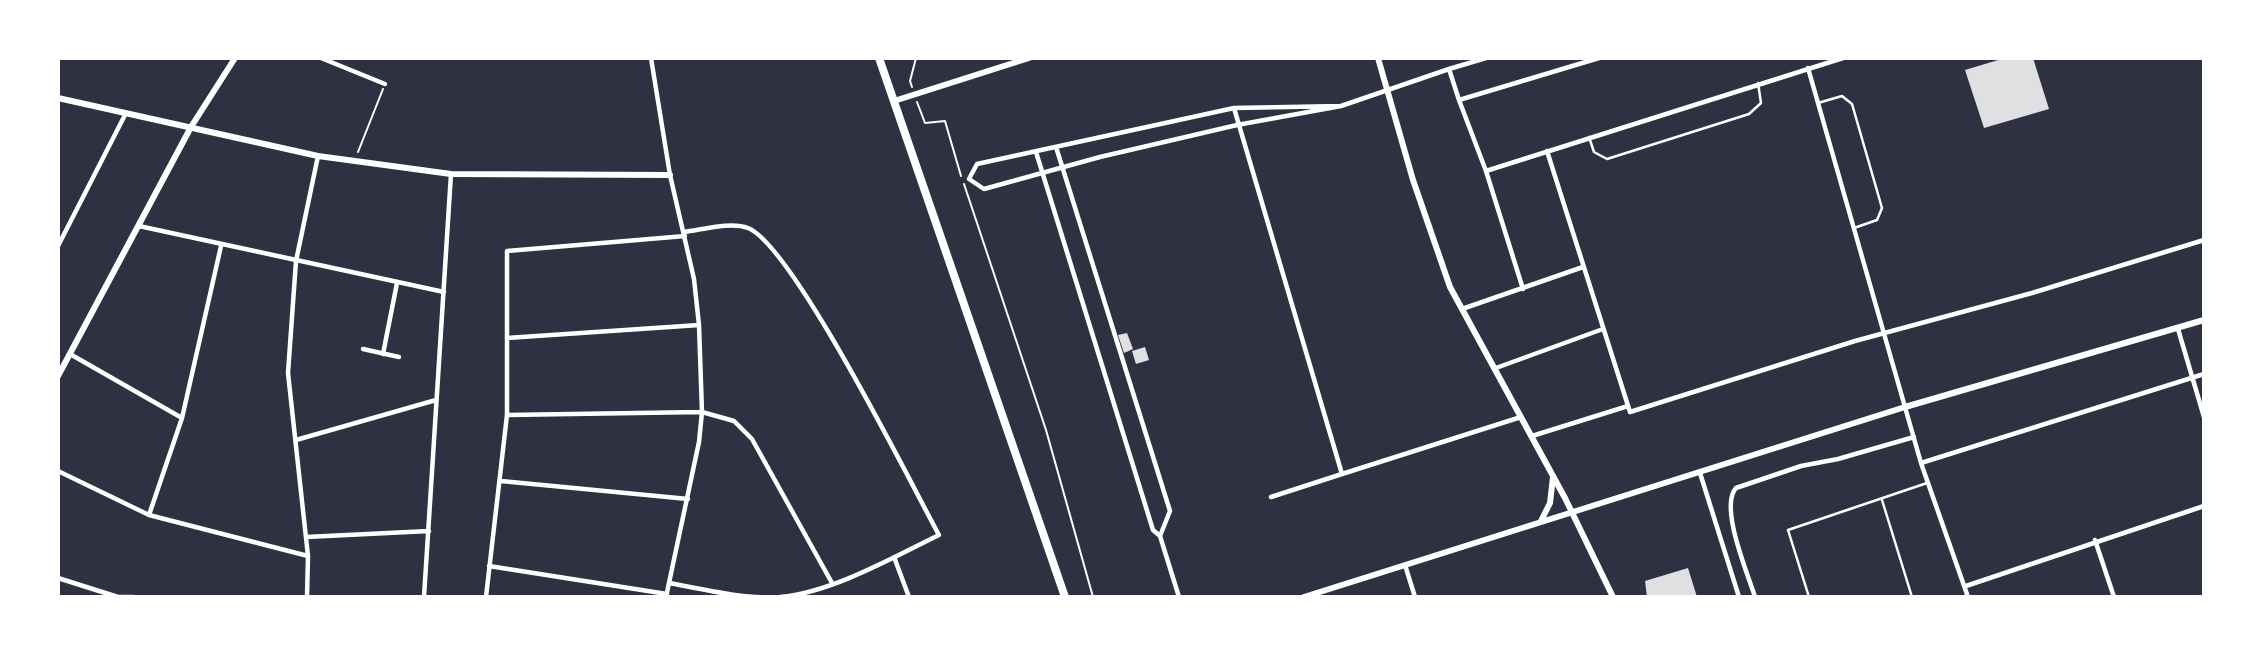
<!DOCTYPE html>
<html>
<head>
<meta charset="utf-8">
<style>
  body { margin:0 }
  #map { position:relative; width:2262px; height:655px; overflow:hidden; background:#2d3142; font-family:"Crimson Pro",serif }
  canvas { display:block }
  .frame { position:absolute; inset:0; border:60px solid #fff; pointer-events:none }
</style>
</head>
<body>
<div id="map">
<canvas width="2262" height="655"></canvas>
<div class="frame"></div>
</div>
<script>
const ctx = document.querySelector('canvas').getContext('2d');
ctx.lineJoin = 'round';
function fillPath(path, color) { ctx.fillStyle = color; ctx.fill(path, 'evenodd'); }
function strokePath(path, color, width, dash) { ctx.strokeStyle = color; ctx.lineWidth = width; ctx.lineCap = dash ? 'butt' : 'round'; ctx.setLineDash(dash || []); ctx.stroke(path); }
const building = new Path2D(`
  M 2005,58 L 2033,58 L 2049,109 L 1984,128 L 1965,70 Z
  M 1127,333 L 1133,349 L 1124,353 L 1118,335 Z
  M 1145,347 L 1149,360 L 1136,364 L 1132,351 Z
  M 1688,568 L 1697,597 L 1647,597 L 1645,581 Z`);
const path = new Path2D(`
  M 912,87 L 910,81 L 916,58
  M 917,102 L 925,123 L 945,121 L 961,176
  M 358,152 L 383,89
  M 964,184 L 1046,430 L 1093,597`);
const service = new Path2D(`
  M 1818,103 L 1842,96 L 1852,104 L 1882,208 L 1877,220 L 1854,228
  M 1589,137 L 1594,152 L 1607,159 L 1749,114 L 1761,103 L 1758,83
  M 1882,500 L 1912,597
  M 1809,597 L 1788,530 L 1927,483`);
const minor = new Path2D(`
  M 321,58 L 385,84
  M 651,58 L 670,175 L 694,279 L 699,325 L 702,412 L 699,442 L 666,597
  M 1808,68 L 1921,463 L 1968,597
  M 1449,69 L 1486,58
  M 1459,100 L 1486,171 L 1523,289
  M 1341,106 L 1234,108 L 977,164 L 969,179 L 984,189 L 1100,157 L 1237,125 L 1341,106 L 1449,69 L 1459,100 L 1599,58
  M 1234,108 L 1342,474 L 1521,417
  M 1056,147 L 1170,511 L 1160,536
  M 1547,151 L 1630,412 L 1855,341 L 2032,293 L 2204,240
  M 1036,152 L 1153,530 L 1160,536 L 1179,597
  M 1486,171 L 1843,58
  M 139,226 L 444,292
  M 58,246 L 126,113
  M 1462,309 L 1583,267
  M 2178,329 L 2204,417
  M 507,338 L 699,325
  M 363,349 L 399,357
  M 70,354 L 182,418
  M 383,354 L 397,283
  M 1496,368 L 1603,329
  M 507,415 L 702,412 L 734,421 L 752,439 L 832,583
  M 1532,436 L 1628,406
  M 296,440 L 436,400
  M 1921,463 L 2204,374
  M 58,471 L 149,515 L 308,556
  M 1700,473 L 1739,597
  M 501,481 L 688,499
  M 1271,497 L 1342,474
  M 149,515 L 182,418 L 221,246
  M 306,537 L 429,531
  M 2095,540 L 2114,597
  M 894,557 L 909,597
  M 1405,565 L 1415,597
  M 489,566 L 667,594
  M 58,578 L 118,597 L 133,597
  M 669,583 C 706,590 743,599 780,597 C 831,593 894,557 939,535 C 909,480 793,246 748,228 C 731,221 701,230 684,232
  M 1966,586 L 2204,506
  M 307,597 L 308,556 L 288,373 L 296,261 L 318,156
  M 424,597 L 451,174
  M 486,597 L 507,415 L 507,251 L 685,236
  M 1755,597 C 1748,574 1719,507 1736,488 L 1801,466 L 1838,459 L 1914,437`);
const tertiary = new Path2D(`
  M 1378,58 L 1413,180 L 1450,287 L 1565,498 L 1613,597
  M 58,98 L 318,156 L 451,174 L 670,175
  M 894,101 L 1029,58
  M 58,376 L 191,127 L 235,58
  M 1541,521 L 1550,503 L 1553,477
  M 1304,597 L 1905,407 L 2204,320`);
const primary = new Path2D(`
  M 879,58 L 1065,597`);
fillPath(building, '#e0e0e3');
strokePath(path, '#fff', 2);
strokePath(service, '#fff', 2.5);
strokePath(minor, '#fff', 4.5);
strokePath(tertiary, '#fff', 6);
strokePath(primary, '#fff', 8);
</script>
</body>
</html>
